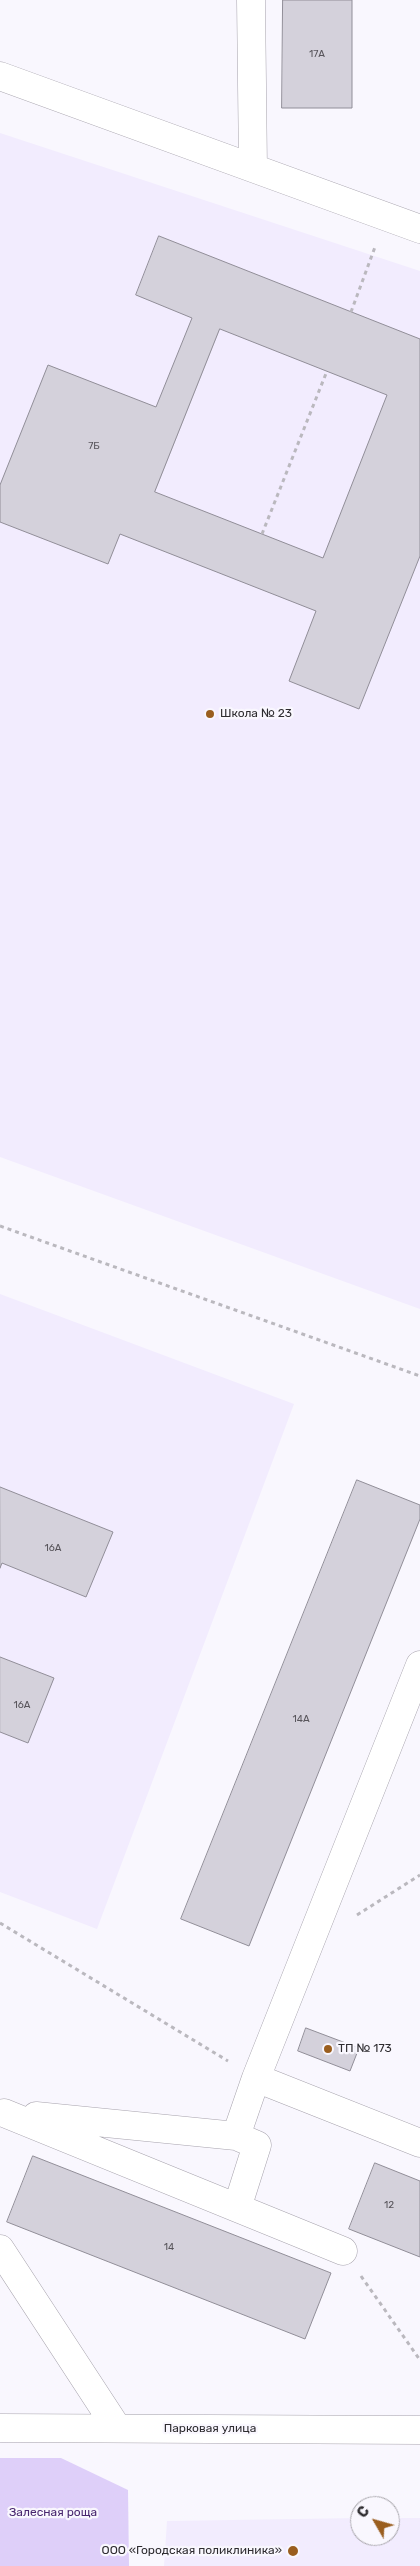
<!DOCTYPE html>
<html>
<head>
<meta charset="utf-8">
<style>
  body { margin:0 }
  #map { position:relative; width:420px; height:2566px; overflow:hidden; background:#f9f7fe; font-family:Rubik,sans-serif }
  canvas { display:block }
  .north { position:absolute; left:350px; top:2496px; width:50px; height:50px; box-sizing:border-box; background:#f9f7fe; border:1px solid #a8a6ac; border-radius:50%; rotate:308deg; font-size:14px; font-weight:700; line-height:20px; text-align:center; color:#2e2c30 }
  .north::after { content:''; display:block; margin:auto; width:18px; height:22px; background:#9a5e1f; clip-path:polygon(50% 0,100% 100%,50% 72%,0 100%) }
</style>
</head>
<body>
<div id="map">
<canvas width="420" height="2566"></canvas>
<div class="north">С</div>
</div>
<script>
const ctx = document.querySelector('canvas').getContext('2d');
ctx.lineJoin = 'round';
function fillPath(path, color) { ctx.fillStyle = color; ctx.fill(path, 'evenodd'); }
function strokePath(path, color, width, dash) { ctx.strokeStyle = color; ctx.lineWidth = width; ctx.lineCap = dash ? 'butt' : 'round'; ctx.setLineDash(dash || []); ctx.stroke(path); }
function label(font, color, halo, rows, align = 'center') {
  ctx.font = font + ' Rubik,sans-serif'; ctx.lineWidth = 4.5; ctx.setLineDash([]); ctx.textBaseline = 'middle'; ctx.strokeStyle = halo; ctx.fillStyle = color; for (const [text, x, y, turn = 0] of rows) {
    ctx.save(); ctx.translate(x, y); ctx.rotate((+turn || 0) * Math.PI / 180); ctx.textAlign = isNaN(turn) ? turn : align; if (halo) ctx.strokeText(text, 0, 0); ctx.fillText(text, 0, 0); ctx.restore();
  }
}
const built = new Path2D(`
  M 0,133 L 420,271 L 420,1309 L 0,1157 Z
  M 0,1294 L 294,1404 L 97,1929 L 0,1892 Z
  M 360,2518 L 360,2536 L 390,2536 L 390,2518 L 420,2518 L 420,2566 L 164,2566 L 167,2521 Z`);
const green = new Path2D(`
  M 0,2458 L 61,2458 L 128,2490 L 129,2566 L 0,2566 Z`);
const building = new Path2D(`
  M 283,0 L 352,0 L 352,108 L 282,108 Z
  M 159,236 L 420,339 L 420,556 L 359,709 L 289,681 L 316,611 L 120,534 L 108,564 L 0,522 L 0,485 L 48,365 L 156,407 L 192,318 L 136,295 ZM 220,329 L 387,395 L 323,558 L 155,492 Z
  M 357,1480 L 420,1505 L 420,1519 L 249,1946 L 181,1919 Z
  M 0,1487 L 113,1532 L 86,1597 L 2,1563 L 0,1568 Z
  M 0,1657 L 54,1678 L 28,1743 L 0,1732 Z
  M 306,2028 L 359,2048 L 350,2071 L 298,2051 Z
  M 33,2156 L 331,2273 L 305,2339 L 7,2222 Z
  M 375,2163 L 420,2181 L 420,2257 L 349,2229 Z`);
const path = new Path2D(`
  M 351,312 L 375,247
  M 262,534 L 327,371
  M 0,1226 L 420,1376
  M 357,1915 L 420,1875
  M 0,1923 L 228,2061
  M 361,2276 L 420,2360`);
const minor = new Path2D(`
  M 251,0 L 253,168
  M 0,76 L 420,229
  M 256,2078 L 420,2143
  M 4,2113 L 343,2251
  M 36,2116 L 236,2136
  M 237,2208 L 257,2145 L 236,2136 L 256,2078 L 420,1665
  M 0,2249 L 117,2428
  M 0,2428 L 420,2430`);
const markers = [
  [210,714,5,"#9a5e1f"],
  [328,2049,5,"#9a5e1f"],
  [293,2551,6,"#9a5e1f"]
];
const numberNames = [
  ["17А",317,54],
  ["7Б",94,446],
  ["16А",53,1548],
  ["16А",22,1705],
  ["14А",301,1719],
  ["12",389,2205],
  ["14",169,2247]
];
const poiNames = [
  ["Школа № 23",220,714],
  ["ТП № 173",338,2049],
  ["ООО «Городская поликлиника»",282,2551,"right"]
];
const streetNames = [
  ["Парковая улица",210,2429]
];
const parkNames = [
  ["Залесная роща",53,2513]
];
fillPath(built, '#f2ecfe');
fillPath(green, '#decff9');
fillPath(building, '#d4d1db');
strokePath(building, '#918e98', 1);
strokePath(minor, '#a7a3ad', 29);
strokePath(path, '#bab8be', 3, [4, 4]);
strokePath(minor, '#fff', 28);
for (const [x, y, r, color] of markers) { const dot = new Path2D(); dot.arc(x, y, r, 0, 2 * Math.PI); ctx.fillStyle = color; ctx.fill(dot); strokePath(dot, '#f9f7fe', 2); }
label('10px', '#58555b', null, numberNames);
label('12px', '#2e2c30', '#f9f7fe', poiNames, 'left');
label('12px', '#2e2c30', '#f9f7fe', streetNames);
label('12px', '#48276f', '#f9f7fe', parkNames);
</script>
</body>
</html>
